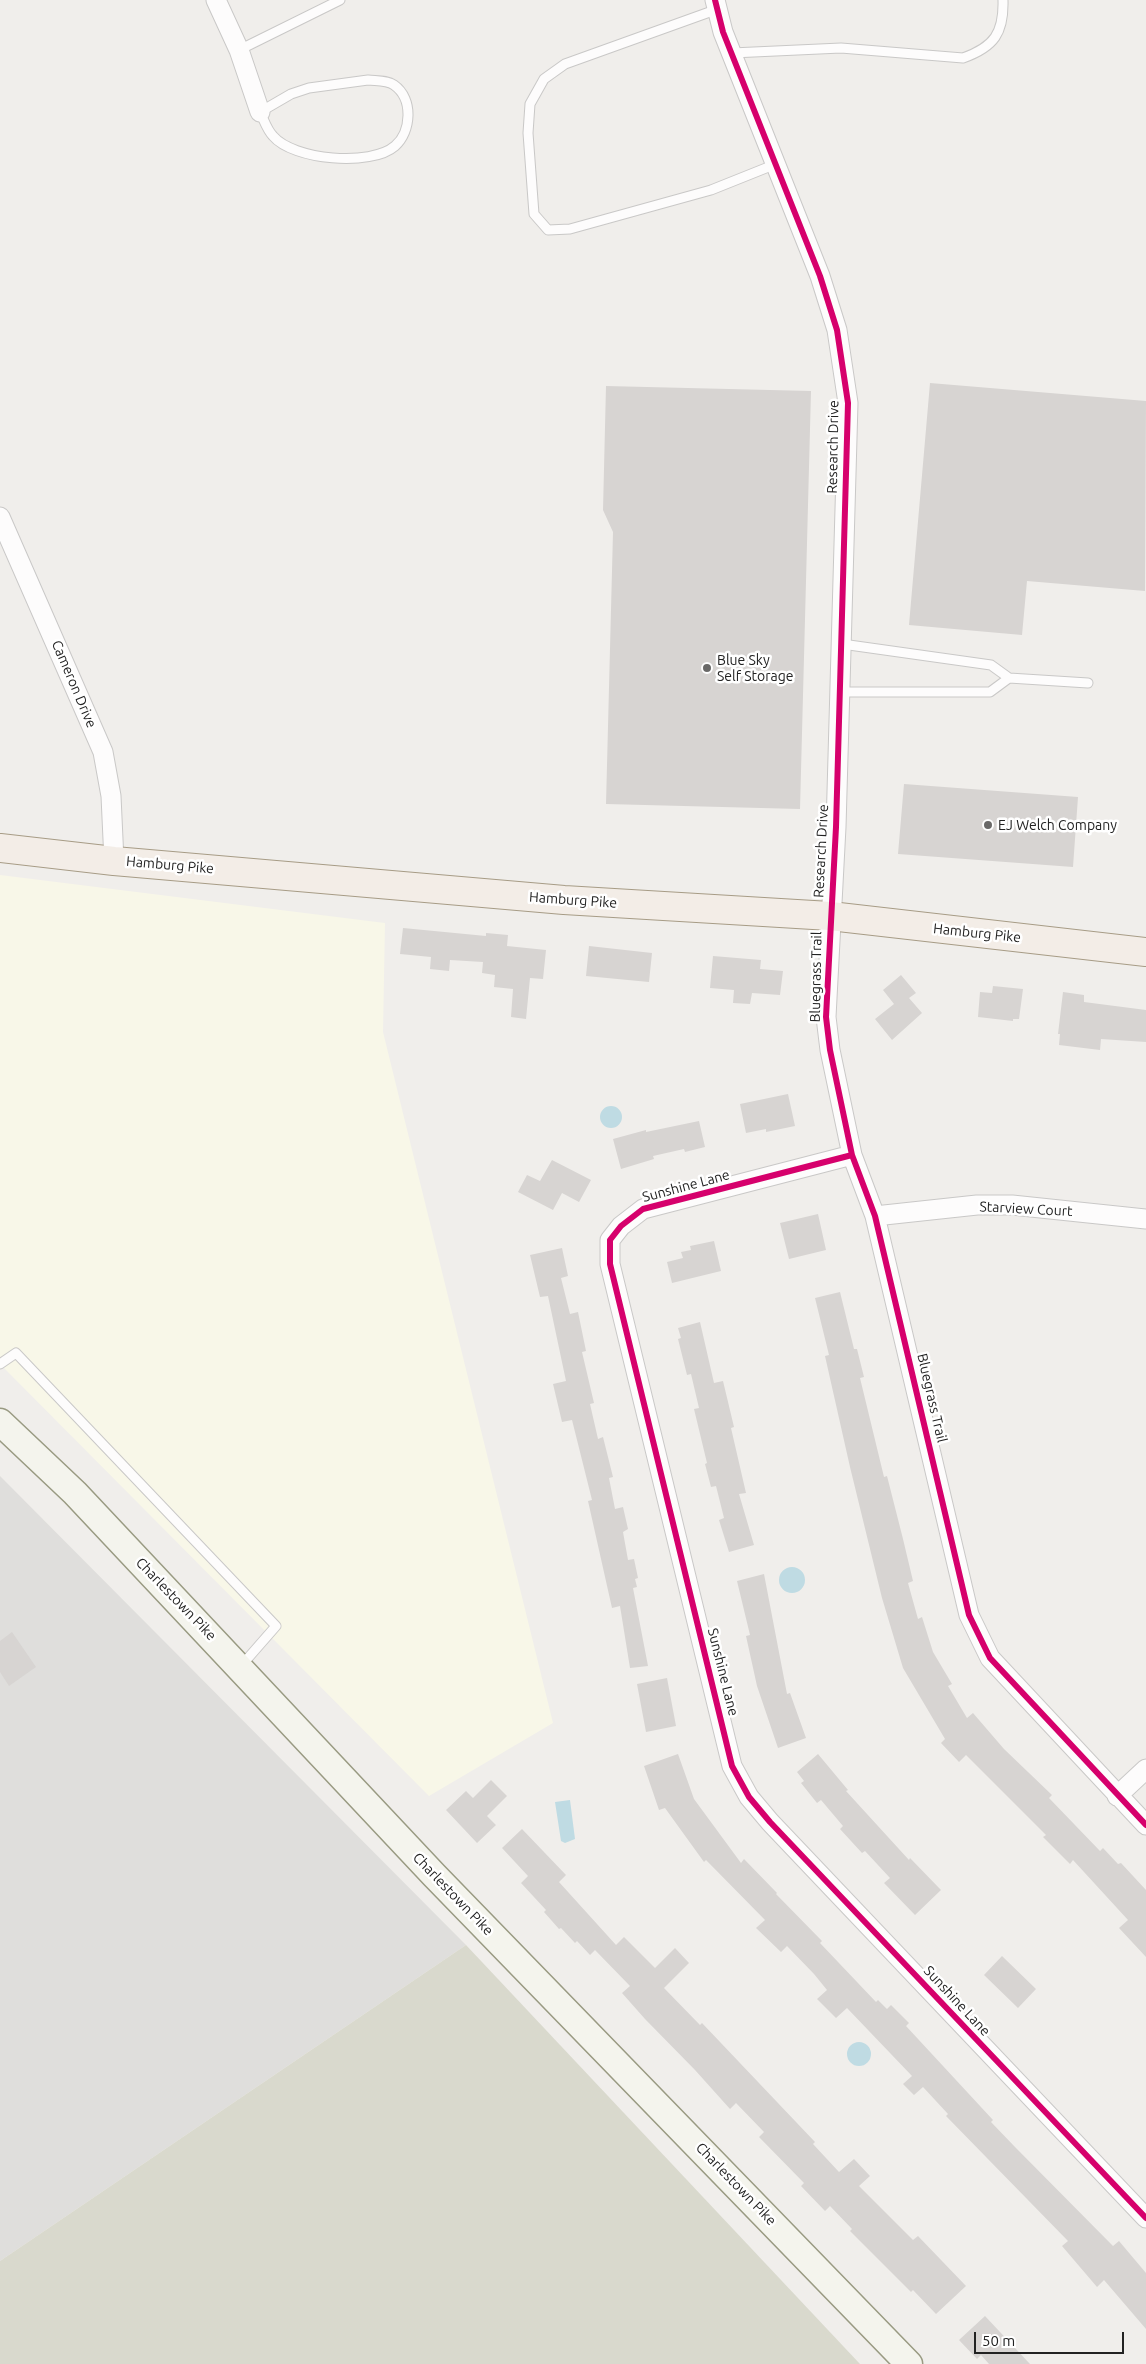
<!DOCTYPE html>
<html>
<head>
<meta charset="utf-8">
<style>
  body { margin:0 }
  #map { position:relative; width:1146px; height:2364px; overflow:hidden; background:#f0eeeb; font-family:Ubuntu,sans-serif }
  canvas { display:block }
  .scale { position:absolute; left:974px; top:2332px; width:150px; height:22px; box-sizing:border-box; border:2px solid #222; border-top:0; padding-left:6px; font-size:15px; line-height:18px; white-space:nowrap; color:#222; -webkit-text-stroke:4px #fff; paint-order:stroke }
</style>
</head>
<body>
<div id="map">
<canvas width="1146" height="2364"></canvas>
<div class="scale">50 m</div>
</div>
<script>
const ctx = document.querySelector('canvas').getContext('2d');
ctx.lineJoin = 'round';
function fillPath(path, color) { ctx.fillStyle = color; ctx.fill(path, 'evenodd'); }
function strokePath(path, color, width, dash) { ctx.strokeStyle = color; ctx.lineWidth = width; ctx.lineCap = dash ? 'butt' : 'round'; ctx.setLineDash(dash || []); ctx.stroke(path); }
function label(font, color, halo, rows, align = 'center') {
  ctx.font = font + ' Ubuntu,sans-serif'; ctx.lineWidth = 5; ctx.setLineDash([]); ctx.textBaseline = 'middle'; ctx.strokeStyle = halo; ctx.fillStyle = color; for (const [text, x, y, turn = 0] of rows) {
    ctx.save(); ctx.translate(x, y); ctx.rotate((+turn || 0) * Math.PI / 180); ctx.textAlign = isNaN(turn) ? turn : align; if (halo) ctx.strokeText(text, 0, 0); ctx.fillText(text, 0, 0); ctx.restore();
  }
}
const residential = new Path2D(`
  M 0,1476 L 466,1945 L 0,2261 Z`);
const education = new Path2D(`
  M 0,875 L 385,923 L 383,1032 L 553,1723 L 429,1796 L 0,1364 Z`);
const construction = new Path2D(`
  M 466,1945 L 860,2364 L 0,2364 L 0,2261 Z`);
const water = new Path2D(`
  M600 1117a11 11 0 1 1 22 0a11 11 0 1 1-22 0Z
  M779 1580a13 13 0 1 1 26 0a13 13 0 1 1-26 0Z
  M 570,1800 L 575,1839 L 565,1843 L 561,1841 L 555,1802 Z
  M847 2054a12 12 0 1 1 24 0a12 12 0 1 1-24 0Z`);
const building = new Path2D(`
  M 930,383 L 1146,401 L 1145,591 L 1027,581 L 1022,635 L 909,625 Z
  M 606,386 L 811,391 L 800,809 L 606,804 L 613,532 L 603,510 Z
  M 904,784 L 1078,797 L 1073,867 L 898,854 Z
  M 403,928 L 486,936 L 486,933 L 508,935 L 507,946 L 546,950 L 543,979 L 530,978 L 526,1019 L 511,1017 L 513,989 L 494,987 L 495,975 L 482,973 L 483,962 L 450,960 L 449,971 L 430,969 L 431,957 L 400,954 Z
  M 589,946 L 652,953 L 649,982 L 586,976 Z
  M 713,956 L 761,960 L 760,969 L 783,971 L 780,995 L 752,993 L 750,1004 L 733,1003 L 734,990 L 710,988 Z
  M 901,975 L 916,993 L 909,998 L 922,1013 L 892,1040 L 875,1019 L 894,1004 L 883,990 Z
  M 993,986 L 1023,989 L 1019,1019 L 1013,1019 L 1013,1021 L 978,1017 L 980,992 L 992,993 Z
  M 1063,992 L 1084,995 L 1084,1002 L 1146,1010 L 1146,1042 L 1101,1039 L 1100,1050 L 1059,1045 L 1060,1034 L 1058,1034 Z
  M 788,1094 L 795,1126 L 766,1132 L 766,1129 L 746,1133 L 740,1104 Z
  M 699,1121 L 705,1147 L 685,1152 L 684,1149 L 653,1156 L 654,1159 L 621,1169 L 613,1139 L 646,1130 L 646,1132 Z
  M 552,1160 L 591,1180 L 579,1202 L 562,1193 L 553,1210 L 518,1192 L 527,1175 L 540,1181 Z
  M 818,1214 L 826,1250 L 789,1259 L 780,1223 Z
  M 714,1241 L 721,1271 L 672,1283 L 667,1262 L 683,1258 L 681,1252 L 691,1250 L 690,1246 Z
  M 562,1248 L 568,1276 L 561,1278 L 570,1314 L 578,1312 L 586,1351 L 582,1352 L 594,1403 L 590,1404 L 598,1439 L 603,1437 L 613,1477 L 609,1478 L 615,1509 L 623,1507 L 628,1529 L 623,1532 L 628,1560 L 634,1559 L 638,1578 L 635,1579 L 637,1587 L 633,1588 L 648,1666 L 630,1668 L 620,1606 L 612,1608 L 588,1501 L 592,1500 L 572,1420 L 562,1422 L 553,1384 L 566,1381 L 548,1296 L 540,1297 L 530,1255 Z
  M 840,1292 L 854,1349 L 857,1349 L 864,1377 L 860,1378 L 884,1477 L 887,1476 L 903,1539 L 913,1581 L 908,1583 L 918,1619 L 922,1617 L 933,1652 L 952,1684 L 948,1686 L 967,1718 L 973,1713 L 1004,1749 L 1052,1795 L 1049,1798 L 1100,1851 L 1103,1848 L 1118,1864 L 1121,1863 L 1146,1890 L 1146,1957 L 1119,1928 L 1128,1920 L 1073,1860 L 1070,1864 L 1043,1837 L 1046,1835 L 966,1755 L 959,1762 L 941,1743 L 945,1739 L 903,1668 L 882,1598 L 850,1467 L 825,1356 L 829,1355 L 815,1298 Z
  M 700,1322 L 714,1383 L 723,1381 L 734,1427 L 731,1428 L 746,1493 L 739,1494 L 754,1545 L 729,1552 L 719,1520 L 724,1518 L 716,1486 L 711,1487 L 705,1464 L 707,1463 L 694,1409 L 699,1408 L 691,1374 L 687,1375 L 678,1339 L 681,1338 L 678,1328 Z
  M 764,1574 L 787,1694 L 790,1693 L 806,1738 L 778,1748 L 757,1686 L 746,1636 L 750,1635 L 737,1581 Z
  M 12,1632 L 36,1667 L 9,1686 L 0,1672 L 0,1641 Z
  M 667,1678 L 676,1726 L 646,1732 L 637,1684 Z
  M 678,1754 L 694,1799 L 741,1863 L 744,1859 L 777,1893 L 776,1894 L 822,1941 L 820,1943 L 876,2002 L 878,2000 L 887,2009 L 891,2005 L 909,2023 L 906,2026 L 993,2120 L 991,2122 L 1015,2147 L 1113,2246 L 1119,2241 L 1146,2273 L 1146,2329 L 1104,2280 L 1097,2287 L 1062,2246 L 1068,2241 L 946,2116 L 948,2114 L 923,2087 L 914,2095 L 903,2084 L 912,2076 L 847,2008 L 836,2018 L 817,1999 L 827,1990 L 814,1974 L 787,1946 L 781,1952 L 756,1928 L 765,1920 L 706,1860 L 704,1862 L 665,1808 L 659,1810 L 644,1766 Z
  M 818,1754 L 848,1790 L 846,1791 L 909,1860 L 910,1858 L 941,1890 L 915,1915 L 884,1883 L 890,1878 L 865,1851 L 862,1853 L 840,1829 L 843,1826 L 821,1800 L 817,1803 L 801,1783 L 804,1781 L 797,1772 Z
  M 491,1780 L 507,1796 L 487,1816 L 496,1825 L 477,1843 L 446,1810 L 466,1791 L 473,1798 Z
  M 522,1829 L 566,1875 L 559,1882 L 616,1945 L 624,1937 L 655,1968 L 675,1948 L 689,1963 L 664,1988 L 700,2025 L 702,2023 L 815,2142 L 813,2144 L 839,2172 L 854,2159 L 870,2176 L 859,2186 L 913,2240 L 918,2236 L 966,2286 L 936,2314 L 913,2290 L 911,2292 L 850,2231 L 852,2229 L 830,2206 L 825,2211 L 801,2186 L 804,2183 L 759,2137 L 764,2132 L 736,2103 L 730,2109 L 695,2070 L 645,2019 L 622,1993 L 630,1986 L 595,1950 L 590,1955 L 577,1941 L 575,1943 L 561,1928 L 559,1929 L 544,1912 L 546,1910 L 521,1883 L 528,1876 L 502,1848 Z
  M 1002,1956 L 1036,1989 L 1018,2008 L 984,1975 Z
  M 985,2316 L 1030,2364 L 989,2364 L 981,2355 L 977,2359 L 959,2340 Z`);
const lane = new Path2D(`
  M 718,9 L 565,64 L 544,79 L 530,104 L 528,133 L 534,214 L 548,230 L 570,229 L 711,190 L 776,164
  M 239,50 L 340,0
  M 732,53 L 841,48 L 963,58 C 994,47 1004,33 1003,0
  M 368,80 C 377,81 387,80 394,85 C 414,99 411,132 395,146 C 371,167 293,160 273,136 C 267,130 264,120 260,112 L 291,94 L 309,88 Z
  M 1009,678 L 1088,683
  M 840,692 L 990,692 L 1009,678 L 991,665 L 842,644
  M 0,1364 L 16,1353 L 276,1626 L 241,1666`);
const street = new Path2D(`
  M 216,0 L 239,50 L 260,112
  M 715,0 L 723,32 L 820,276 L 837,330 L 848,403 L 836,827 L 826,1017 L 830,1050 L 852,1155 L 875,1216 L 969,1615 L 990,1658 L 1146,1825
  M 0,517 L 103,752 L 111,796 L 114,861
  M 852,1155 L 643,1209 L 621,1226 L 610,1240 L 610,1264 L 732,1766 L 749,1797 L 770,1822 L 1146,2218
  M 875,1216 L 977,1205 L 1012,1205 L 1146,1219
  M 1117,1796 L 1146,1769`);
const secondary = new Path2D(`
  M 0,1422 L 75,1493 L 434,1875 L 909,2364`);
const primary = new Path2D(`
  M 0,848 L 114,861 L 564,900 L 830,916 L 1146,952`);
const cycleway = new Path2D(`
  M 715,0 L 723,32 L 820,276 L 837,330 L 848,403 L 836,827 L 826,1017 L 830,1050 L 852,1155 L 875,1216 L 969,1615 L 990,1658 L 1146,1825
  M 852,1155 L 643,1209 L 621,1226 L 610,1240 L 610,1264 L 732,1766 L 749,1797 L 770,1822 L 1146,2218`);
const markers = [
  [707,668,5,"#6a6968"],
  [988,825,5,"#6a6968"]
];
const streetNames = [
  ["Research Drive",833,447,-89],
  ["Cameron Drive",74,684,67],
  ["Research Drive",821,851,-87],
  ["Hamburg Pike",170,865,5],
  ["Hamburg Pike",573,900,4],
  ["Hamburg Pike",977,933,6],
  ["Bluegrass Trail",816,977,-89],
  ["Sunshine Lane",686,1186,-15],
  ["Starview Court",1026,1209,3],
  ["Bluegrass Trail",932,1398,77],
  ["Charlestown Pike",176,1599,46],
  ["Sunshine Lane",723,1672,76],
  ["Charlestown Pike",453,1894,46],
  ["Sunshine Lane",957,2001,47],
  ["Charlestown Pike",736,2184,46]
];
const poiNames = [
  ["Blue Sky",717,660],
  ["Self Storage",717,676],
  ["EJ Welch Company",998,825]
];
fillPath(residential, '#dfdedc');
fillPath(education, '#f8f7e8');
fillPath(construction, '#d9d9cd');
fillPath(water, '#bfdbe3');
fillPath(building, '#d7d4d2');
strokePath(lane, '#c9c8c7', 11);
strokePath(street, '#c9c8c7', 21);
strokePath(secondary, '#999a82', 29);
strokePath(primary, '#a79c86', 30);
strokePath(lane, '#fdfcfc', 9);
strokePath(street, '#fdfcfc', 19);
strokePath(secondary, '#f4f4ed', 26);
strokePath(primary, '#f3ede7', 28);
strokePath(cycleway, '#d6006c', 6);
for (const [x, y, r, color] of markers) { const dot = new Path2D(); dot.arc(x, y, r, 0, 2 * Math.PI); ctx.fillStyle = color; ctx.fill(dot); strokePath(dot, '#fff', 2); }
label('14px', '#222', '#fff', streetNames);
label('14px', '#222', '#fff', poiNames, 'left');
</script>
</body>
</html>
